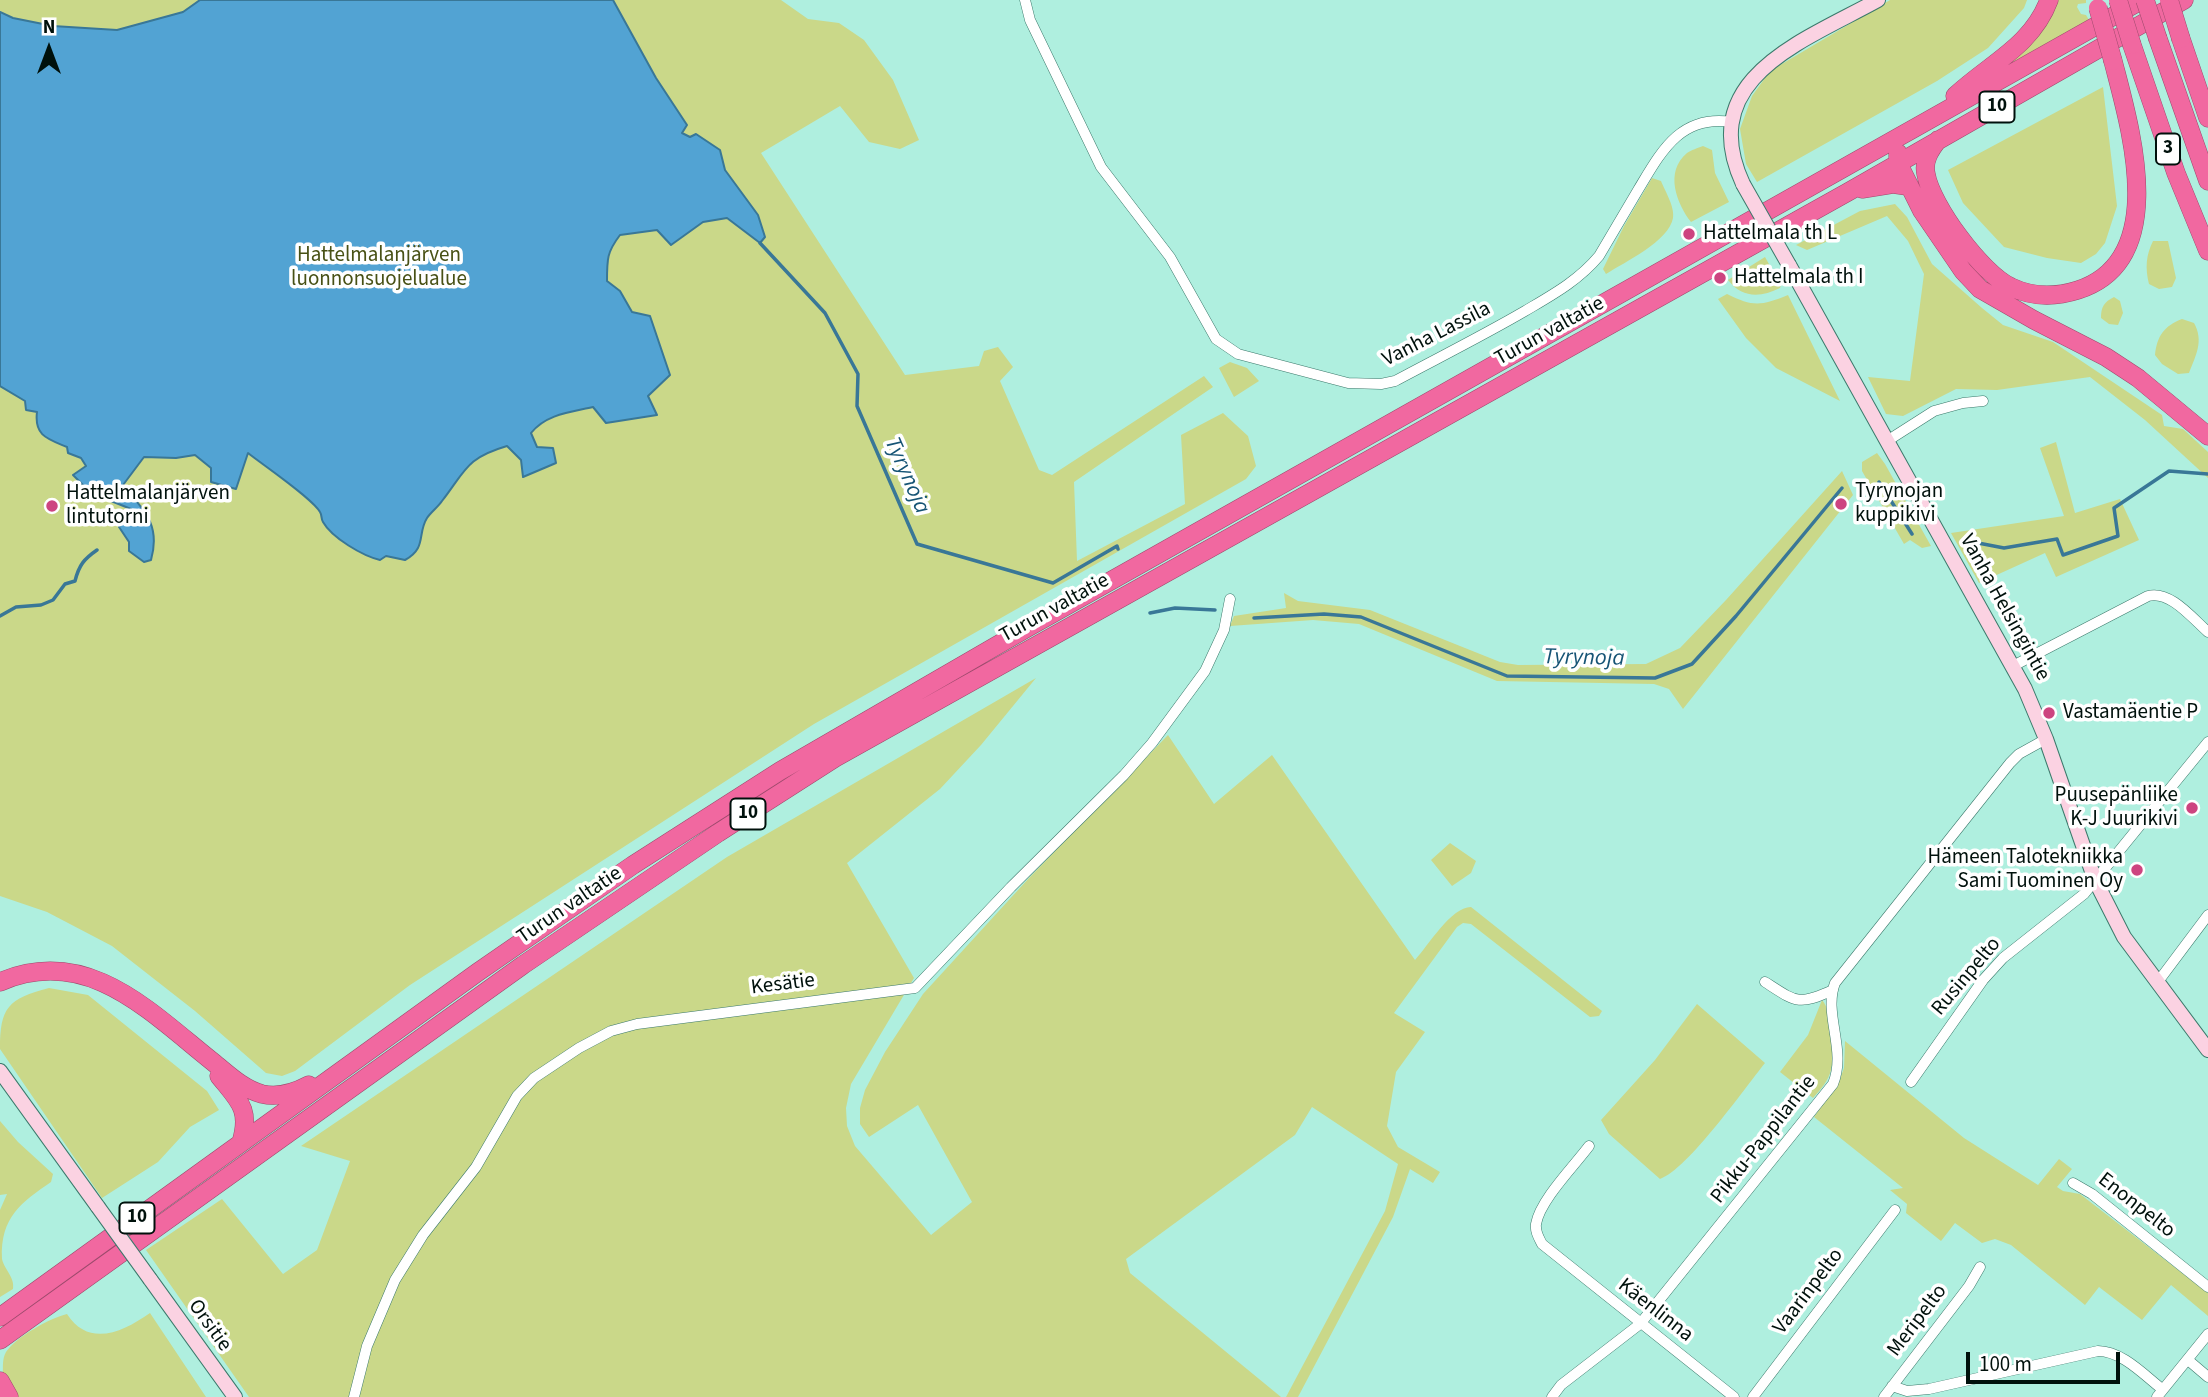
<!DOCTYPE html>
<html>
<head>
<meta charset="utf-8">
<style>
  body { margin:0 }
  #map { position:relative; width:2208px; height:1397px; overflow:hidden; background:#afefdf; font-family:"Source Sans 3",sans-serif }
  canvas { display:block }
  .north { position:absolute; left:14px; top:14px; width:70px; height:70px; -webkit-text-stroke:5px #fff; paint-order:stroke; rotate:0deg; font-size:19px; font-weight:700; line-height:28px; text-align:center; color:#00110c }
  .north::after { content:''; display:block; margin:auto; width:24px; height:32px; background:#00110c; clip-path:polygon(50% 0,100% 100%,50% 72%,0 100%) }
  .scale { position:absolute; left:1966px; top:1352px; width:154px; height:32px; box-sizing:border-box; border:4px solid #00110c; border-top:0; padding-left:9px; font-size:21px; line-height:24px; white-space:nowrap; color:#00110c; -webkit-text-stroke:5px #fff; paint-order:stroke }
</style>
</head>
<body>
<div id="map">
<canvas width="2208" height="1397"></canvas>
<div class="north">N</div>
<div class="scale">100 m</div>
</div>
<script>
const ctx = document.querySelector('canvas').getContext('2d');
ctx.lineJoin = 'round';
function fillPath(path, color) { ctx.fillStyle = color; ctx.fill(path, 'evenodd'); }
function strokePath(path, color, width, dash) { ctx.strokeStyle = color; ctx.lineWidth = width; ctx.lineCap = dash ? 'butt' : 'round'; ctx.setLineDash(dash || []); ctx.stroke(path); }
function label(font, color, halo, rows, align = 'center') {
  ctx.font = font + ' "Source Sans 3",sans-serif'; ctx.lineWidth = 7; ctx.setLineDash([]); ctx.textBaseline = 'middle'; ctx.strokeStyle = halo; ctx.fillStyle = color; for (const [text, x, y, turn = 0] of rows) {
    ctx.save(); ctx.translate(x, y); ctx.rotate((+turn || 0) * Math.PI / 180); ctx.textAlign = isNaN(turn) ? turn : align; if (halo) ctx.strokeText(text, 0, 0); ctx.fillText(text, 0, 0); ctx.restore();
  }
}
const green = new Path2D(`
  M 0,0 L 781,0 L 808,19 L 839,23 L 864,40 L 893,80 L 919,140 L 900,149 L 869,142 L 840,106 L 761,153 L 905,375 L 979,366 L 984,351 L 998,347 L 1013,367 L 1000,381 L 1039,470 L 1052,475 L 1204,376 L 1213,387 L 1074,482 L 1077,561 L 1185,504 L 1181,435 L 1223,413 L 1248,436 L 1256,466 L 1246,479 L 814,724 L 410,985 L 295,1071 L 282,1076 L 266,1073 L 195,1011 L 112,946 L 47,912 L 0,896 ZM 751,205 L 760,242 L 727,218 L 703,222 ZM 153,432 L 176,458 L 144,457 L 123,485 L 151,560 L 129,542 L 119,527 L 132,509 L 91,493 Z
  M 1890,0 L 2027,0 L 2024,8 L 1988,48 L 1937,81 L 1757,182 L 1746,164 L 1740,129 L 1752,96 L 1770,71 Z
  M 2055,0 L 2086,0 L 2086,3 L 2078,4 L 2077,7 L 2081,14 L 2086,15 L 2089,20 L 2008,65 L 2008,63 Z
  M 2103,87 L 2117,206 L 2105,243 L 2096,254 L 2081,263 L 2047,258 L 2004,247 L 1963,203 L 1948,170 Z
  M 1703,146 L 1712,150 L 1715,173 L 1729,202 L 1691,222 C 1677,204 1664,172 1687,153 C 1691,150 1698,148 1703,146 Z
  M 1652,178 L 1661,181 C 1665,191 1675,207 1673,218 C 1669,241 1625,262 1606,274 L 1603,269 L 1624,226 Z
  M 1895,204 L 1907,217 L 1932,264 L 1982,308 L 2003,325 L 2053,342 L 2162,415 L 2164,426 L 2183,429 L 2208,452 L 2208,478 L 2145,420 L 2090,377 L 1997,390 L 1956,389 L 1903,416 L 1886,414 L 1868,377 L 1910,381 L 1924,274 L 1908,241 L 1887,216 L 1807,250 L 1796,245 L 1860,211 Z
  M 2153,241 L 2168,241 L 2176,278 L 2172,287 L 2159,289 L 2149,284 C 2145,268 2146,255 2153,241 Z
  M 1765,257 L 1781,285 L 1780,288 C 1760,298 1742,298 1728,280 Z
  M 1727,294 C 1753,307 1761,306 1788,295 L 1840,401 L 1776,368 L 1746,338 L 1718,299 Z
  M 2114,297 L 2120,301 L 2123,313 L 2118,325 L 2109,324 L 2101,318 C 2101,307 2104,302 2114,297 Z
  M 2182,319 L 2194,323 C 2204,341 2196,355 2189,373 L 2178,374 L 2162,364 L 2155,355 C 2157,336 2164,326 2182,319 Z
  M 1230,362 L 1247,368 L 1259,381 L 1234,397 L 1219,368 Z
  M 2056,442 L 2075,513 L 2120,499 L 2139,540 L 2056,577 L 2045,553 L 1979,583 L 1951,533 L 2064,516 L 2040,448 Z
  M 1877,453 L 1885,464 L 1931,546 L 1922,548 L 1910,540 L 1904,544 L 1862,471 L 1862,462 Z
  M 1842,471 L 1853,495 L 1683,709 L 1669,689 L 1654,684 L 1497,681 L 1359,624 L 1313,620 L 1230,626 L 1234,616 L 1286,608 L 1284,593 L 1298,601 L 1370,610 L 1500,662 L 1518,665 L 1646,664 L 1680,648 L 1726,600 Z
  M 1036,678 L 981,745 L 940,789 L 847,863 L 914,978 L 851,1084 L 846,1108 L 847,1126 L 855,1146 L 931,1235 L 972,1202 L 918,1105 L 869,1137 L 860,1124 L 860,1108 L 865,1090 L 885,1052 L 923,994 L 1029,878 L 1168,735 L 1214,804 L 1272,755 L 1415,960 C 1428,946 1451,907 1471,907 L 1602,1011 L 1599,1016 L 1590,1017 L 1471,924 L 1463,923 L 1457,927 L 1394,1013 L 1425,1032 L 1396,1072 L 1387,1126 L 1398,1147 L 1440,1172 L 1433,1183 L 1410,1169 L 1393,1217 L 1298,1397 L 1286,1397 L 1385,1211 L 1398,1164 L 1312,1107 L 1295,1135 L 1126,1259 L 1130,1273 L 1281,1397 L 249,1397 L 146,1250 L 222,1199 L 283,1274 L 317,1250 L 350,1161 L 301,1146 L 727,857 Z
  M 1450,843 L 1476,861 L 1471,873 L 1452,886 L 1431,860 Z
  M 49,988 L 88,995 L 207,1091 L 219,1110 L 190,1127 L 158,1162 L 102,1198 L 0,1049 C 0,1007 8,999 49,988 Z
  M 1822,1000 C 1833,1012 1835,1054 1831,1070 C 1828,1082 1820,1090 1813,1098 L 1780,1072 L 1808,1035 Z
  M 1697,1004 L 1765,1063 C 1744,1089 1688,1169 1660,1179 L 1609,1134 L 1601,1120 L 1655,1060 Z
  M 1845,1041 L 1964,1138 L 2038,1185 L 2059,1159 L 2072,1169 L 2057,1187 L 2063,1191 L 2080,1194 L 2208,1293 L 2208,1316 L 2171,1285 L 2142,1320 L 2099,1287 L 2085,1305 L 2011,1245 L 1995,1239 L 1982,1243 L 1955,1223 L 1941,1241 L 1906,1213 L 1907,1204 L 1890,1190 L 1903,1188 L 1814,1117 L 1840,1079 L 1844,1068 Z
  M 0,1121 L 18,1142 L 53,1174 L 51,1182 C 22,1202 0,1217 2,1259 C 5,1271 15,1277 13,1289 L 0,1297 L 0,1210 L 7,1194 L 0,1195 Z
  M 150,1313 L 206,1397 L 18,1397 L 3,1375 C 3,1368 2,1359 6,1352 C 16,1337 50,1318 67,1314 C 89,1348 123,1332 150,1313 Z`);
const water = new Path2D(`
  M 200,0 L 613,0 L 656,78 L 687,125 L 682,133 L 690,137 L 696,134 L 720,150 L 725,170 L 758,215 L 765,237 L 760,243 L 727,218 L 703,222 L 671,245 L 657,230 L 620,235 C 607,252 607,259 607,281 L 620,291 L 632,312 L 650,316 L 670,375 L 648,396 L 657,415 L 606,423 L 593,407 C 571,412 546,414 531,433 L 537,447 L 553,448 L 556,463 L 523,477 L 521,460 L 507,446 C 466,458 466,470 442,501 C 438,507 431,512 427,518 C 417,534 427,548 405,560 L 386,556 L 380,560 C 363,556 332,538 323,522 C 321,519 322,515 320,512 C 312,498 263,465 248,453 L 236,489 L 211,482 L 211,468 L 195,455 L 176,458 L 144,457 L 123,485 C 144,510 161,525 151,560 L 144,562 L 129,551 L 129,542 L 119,527 L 131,509 L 91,493 L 73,475 L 86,466 L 81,458 L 68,453 L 67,447 C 48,439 34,436 37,412 L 26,410 L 25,401 L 0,386 L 0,12 L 13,18 L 53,26 L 117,30 L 183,12 Z`);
const stream = new Path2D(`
  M 760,243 L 825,313 L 858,374 L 857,406 L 917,544 L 1053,583 L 1117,546 L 1118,549
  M 1879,482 L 1912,534
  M 1973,542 L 2004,548 L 2057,539 L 2063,555 L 2118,536 L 2114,508 L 2169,471 L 2208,474
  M 1150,613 L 1175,608 L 1215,610
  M 0,616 L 16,607 L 41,605 L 53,600 L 65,584 L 75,581 C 79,565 84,559 97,550
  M 1254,618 L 1324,614 L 1361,617 L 1507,676 L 1655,678 L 1692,664 L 1736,616 L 1842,488`);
const street = new Path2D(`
  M 1025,0 L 1030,20 L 1101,167 L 1170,257 L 1216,339 L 1238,354 L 1348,383 L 1381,384 L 1395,381 C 1438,358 1482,336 1525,311 C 1552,295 1578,281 1599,256 C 1612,234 1625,212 1638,190 C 1661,152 1680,114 1732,122
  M 1887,441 L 1934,411 L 1963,403 L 1983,401
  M 2013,666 L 2148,596 C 2170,590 2192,618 2208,632
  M 1765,982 C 1796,1002 1798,1006 1833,990
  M 2157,983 L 2208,915
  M 1911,1082 L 1983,980 L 2003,958 L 2084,894 L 2208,742
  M 1589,1146 C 1575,1165 1540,1200 1536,1224 C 1535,1232 1539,1238 1542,1244 L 1734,1397
  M 2073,1183 L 2092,1194 L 2208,1287
  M 2188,1360 L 2208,1377
  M 1892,1386 L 1907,1391 L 1929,1389 L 2098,1351 C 2122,1351 2144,1375 2162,1389
  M 354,1397 L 367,1346 L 395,1280 L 423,1235 L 476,1167 L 517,1096 L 534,1078 L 579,1048 L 611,1031 L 637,1024 L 915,988 L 1011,887 L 1124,775 L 1152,743 L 1205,671 L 1224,630 L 1230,599
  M 1552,1397 L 1561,1385 L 1640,1324 L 1833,1084 C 1847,1050 1823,1014 1835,983 L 2010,763 L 2019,754 L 2046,739
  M 1753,1397 L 1895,1210
  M 1884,1397 L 1969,1286 L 1980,1267
  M 2157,1397 L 2208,1334`);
const secondary = new Path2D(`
  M 1743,184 C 1694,78 1804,41 1878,0
  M 1789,265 L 2025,689 L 2046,739 L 2095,880 L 2124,937 L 2208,1050
  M 0,1071 L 98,1207
  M 150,1279 L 235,1397`);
const highway = new Path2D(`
  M 2158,39 L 2208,181
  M 2181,39 L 2208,118
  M 2132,45 L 2176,173 L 2208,251
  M 1955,96 C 1989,64 2032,46 2049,0
  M 1938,140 C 1930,150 1923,161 1926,174 C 1931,205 1982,274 2011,287 C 2032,297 2056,297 2078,290 C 2171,260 2130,127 2113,61
  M 1898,153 L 1898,163 L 1922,211 L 1963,271 L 1980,289 L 2034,320 L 2106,357 L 2138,378 L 2208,436
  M 1862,189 L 1893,184 L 1907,186
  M 0,982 C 87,944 150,1012 213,1062 C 228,1074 243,1089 262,1094 C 279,1098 294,1093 309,1085
  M 219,1076 C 239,1101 251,1109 241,1143
  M 0,1317 L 478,972 L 633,865 L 780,771 L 1027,628 L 2142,0
  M 0,1340 L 523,965 L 718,833 L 835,758 L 1848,192 L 2184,0
  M 0,1381 L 9,1397`);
const secondaryBridge = new Path2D(`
  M 1743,184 L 1789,265
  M 98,1207 L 150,1279`);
const highwayBridge = new Path2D(`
  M 2118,0 L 2132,45
  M 2145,0 L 2158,39
  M 2169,0 L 2181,39
  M 2098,8 L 2113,61`);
const markers = [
  [1689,234,7,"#cd4480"],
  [1720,278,7,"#cd4480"],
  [1841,504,7,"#cd4480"],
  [52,506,7,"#cd4480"],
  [2049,713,7,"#cd4480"],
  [2192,808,7,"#cd4480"],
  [2137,870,7,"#cd4480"]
];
const shields = [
  [1997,107,35],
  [2168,149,24],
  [748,814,35],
  [137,1218,35]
];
const shieldNames = [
  ["10",1997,107],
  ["3",2168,149],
  ["10",748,814],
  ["10",137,1218]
];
const poiNames = [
  ["Hattelmala th L",1703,234],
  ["Hattelmala th I",1734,278],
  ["Tyrynojan",1855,492],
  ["kuppikivi",1855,516],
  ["Hattelmalanjärven",66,494],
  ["lintutorni",66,518],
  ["Vastamäentie P",2063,713],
  ["Puusepänliike",2178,796,"right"],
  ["K-J Juurikivi",2178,820,"right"],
  ["Hämeen Talotekniikka",2123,858,"right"],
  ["Sami Tuominen Oy",2123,882,"right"]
];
const parkNames = [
  ["Hattelmalanjärven",379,256],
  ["luonnonsuojelualue",379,280]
];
const streetNames = [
  ["Turun valtatie",1550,332,-29],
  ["Vanha Lassila",1437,335,-27],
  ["Vanha Helsingintie",2004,608,61],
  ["Turun valtatie",1055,609,-29],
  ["Turun valtatie",570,906,-34],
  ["Rusinpelto",1967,977,-50],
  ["Kesätie",783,985,-7],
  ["Pikku-Pappilantie",1764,1140,-52],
  ["Enonpelto",2136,1206,38],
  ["Vaarinpelto",1809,1292,-53],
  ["Käenlinna",1655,1311,38],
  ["Meripelto",1918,1321,-53],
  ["Orsitie",209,1326,54]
];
const waterNames = [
  ["Tyrynoja",906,476,66],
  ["Tyrynoja",1584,659,1]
];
fillPath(green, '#cad889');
fillPath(water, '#52a3d3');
strokePath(water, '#397797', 2);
strokePath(stream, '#397797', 3.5);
strokePath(street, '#3b796b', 11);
strokePath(secondary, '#3b796b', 16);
strokePath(highway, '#9d4a6c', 19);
strokePath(street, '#fff', 10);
strokePath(secondary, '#fbd2e2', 14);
strokePath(highway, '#f168a0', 18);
strokePath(secondaryBridge, '#3b796b', 16, []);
strokePath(highwayBridge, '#9d4a6c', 19, []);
strokePath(secondaryBridge, '#fbd2e2', 14);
strokePath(highwayBridge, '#f168a0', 18);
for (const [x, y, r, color] of markers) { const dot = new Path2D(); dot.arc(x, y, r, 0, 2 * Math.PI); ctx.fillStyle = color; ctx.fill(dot); strokePath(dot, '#fff', 2.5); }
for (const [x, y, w] of shields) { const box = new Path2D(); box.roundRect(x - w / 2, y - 15.5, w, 31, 5); ctx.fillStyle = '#fff'; ctx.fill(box); strokePath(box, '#00110c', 2); }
label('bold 19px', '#00110c', null, shieldNames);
label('21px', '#00110c', '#fff', poiNames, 'left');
label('21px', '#485115', '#fff', parkNames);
label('21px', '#00110c', '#fff', streetNames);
label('italic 23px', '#165475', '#fff', waterNames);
</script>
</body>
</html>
